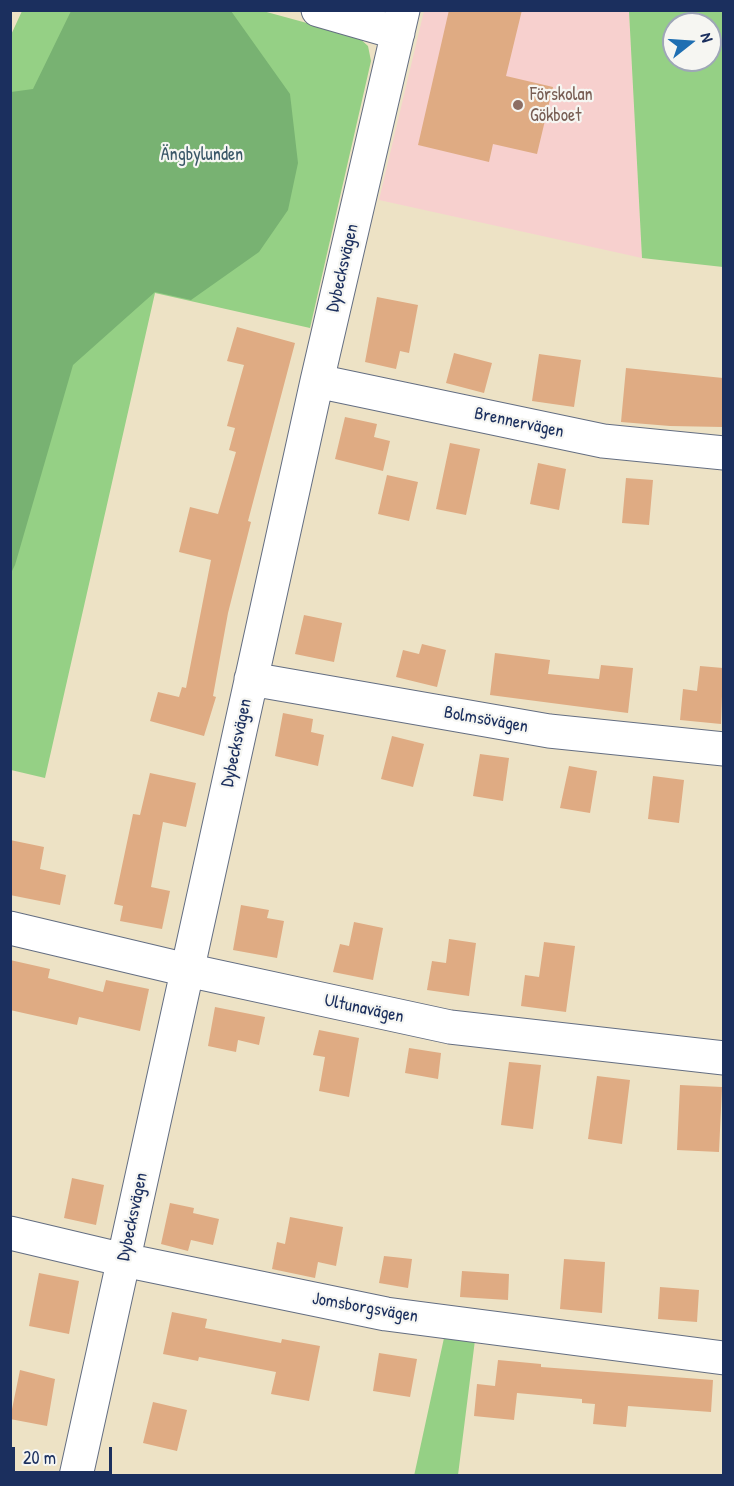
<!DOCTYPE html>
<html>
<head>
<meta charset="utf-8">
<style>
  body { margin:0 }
  #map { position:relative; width:734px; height:1486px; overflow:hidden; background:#ede2c5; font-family:"Patrick Hand",sans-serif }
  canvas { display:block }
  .frame { position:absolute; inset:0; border:12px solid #1b2f5e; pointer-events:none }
  .north { position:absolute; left:662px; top:12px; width:60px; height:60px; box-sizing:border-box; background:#f6f6f2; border:2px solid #9ea6b7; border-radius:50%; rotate:73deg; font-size:16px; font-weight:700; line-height:24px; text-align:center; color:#1b2f5e }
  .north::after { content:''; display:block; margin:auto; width:21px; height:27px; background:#1f6fb2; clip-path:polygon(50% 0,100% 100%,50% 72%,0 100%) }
  .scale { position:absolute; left:12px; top:1447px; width:100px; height:27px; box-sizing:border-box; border:3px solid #1b2f5e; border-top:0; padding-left:8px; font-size:18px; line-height:21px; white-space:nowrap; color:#1b2f5e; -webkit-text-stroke:4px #f6f6f2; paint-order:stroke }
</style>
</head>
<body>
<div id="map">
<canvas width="734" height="1486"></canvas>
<div class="frame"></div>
<div class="north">N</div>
<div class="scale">20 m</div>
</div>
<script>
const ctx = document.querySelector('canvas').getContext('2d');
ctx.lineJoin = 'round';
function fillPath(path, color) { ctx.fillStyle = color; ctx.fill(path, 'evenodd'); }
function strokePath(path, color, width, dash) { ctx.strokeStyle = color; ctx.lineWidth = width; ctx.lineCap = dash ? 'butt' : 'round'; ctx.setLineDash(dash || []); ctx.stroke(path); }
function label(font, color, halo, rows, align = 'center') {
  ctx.font = font + ' "Patrick Hand",sans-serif'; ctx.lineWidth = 4.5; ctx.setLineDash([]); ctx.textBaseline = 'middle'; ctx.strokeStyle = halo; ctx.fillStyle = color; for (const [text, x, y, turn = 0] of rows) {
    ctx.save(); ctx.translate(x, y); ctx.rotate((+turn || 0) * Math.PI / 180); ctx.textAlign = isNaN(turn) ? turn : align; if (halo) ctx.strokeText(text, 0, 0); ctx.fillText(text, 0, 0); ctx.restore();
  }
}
const built = new Path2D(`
  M 424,11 L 629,11 L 642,258 L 379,200 Z`);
const green = new Path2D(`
  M 22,11 L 263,11 L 358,37 L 368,46 L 371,61 L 310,328 L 155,293 L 45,778 L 11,770 L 10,37 Z
  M 629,11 L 723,11 L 723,267 L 642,258 ZM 674,24 L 710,24 L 710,60 L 674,60 Z
  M 444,1338 L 475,1340 L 458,1475 L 414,1476 Z`);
const forest = new Path2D(`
  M 71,11 L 231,11 L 290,94 L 298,163 L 288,210 L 259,252 L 191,300 L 155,292 L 73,365 L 15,565 L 11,573 L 11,92 L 33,89 Z`);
const building = new Path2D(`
  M 449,10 L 522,10 L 506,76 L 553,87 L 537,154 L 493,144 L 489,162 L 418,145 Z
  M 377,297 L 418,305 L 409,353 L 400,351 L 396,369 L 365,362 Z
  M 237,327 L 295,343 L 248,521 L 251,522 L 228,613 L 213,696 L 216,697 L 204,736 L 150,721 L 158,692 L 179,697 L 182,687 L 186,688 L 211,560 L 179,552 L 190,507 L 218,514 L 236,452 L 229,450 L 235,428 L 227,426 L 244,365 L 227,361 Z
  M 454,353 L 492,363 L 484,393 L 446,383 Z
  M 539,354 L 581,360 L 574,407 L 532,401 Z
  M 626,368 L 723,378 L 723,427 L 670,426 L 621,422 Z
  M 345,417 L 377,424 L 374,437 L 390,441 L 383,471 L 335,459 Z
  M 450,443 L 480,449 L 466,515 L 436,509 Z
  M 538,463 L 566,469 L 559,510 L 530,504 Z
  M 387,475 L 418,482 L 409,521 L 378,514 Z
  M 626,478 L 653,480 L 649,525 L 622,523 Z
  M 304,615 L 342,623 L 334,662 L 295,654 Z
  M 422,644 L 446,650 L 437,687 L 396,677 L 403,650 L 419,654 Z
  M 495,653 L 550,660 L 548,674 L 599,679 L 601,665 L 633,668 L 628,713 L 490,695 Z
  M 700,666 L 723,668 L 721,724 L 680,720 L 683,689 L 697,691 Z
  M 283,713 L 313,719 L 311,732 L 324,735 L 318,766 L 275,756 Z
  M 392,736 L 424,744 L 413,787 L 381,779 Z
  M 480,754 L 509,758 L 503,801 L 473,796 Z
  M 569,766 L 597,771 L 590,813 L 560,808 Z
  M 150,773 L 196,783 L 186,827 L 163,822 L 151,887 L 170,891 L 162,929 L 120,921 L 123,906 L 114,904 L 133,814 L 140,815 Z
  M 653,776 L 684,780 L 679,823 L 648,819 Z
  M 10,840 L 44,847 L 40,869 L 66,875 L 60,905 L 10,895 Z
  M 241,905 L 269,910 L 267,918 L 284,921 L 277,958 L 233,950 Z
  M 354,922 L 383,928 L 373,980 L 333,972 L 340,944 L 349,946 Z
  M 449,939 L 476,943 L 469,996 L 427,990 L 432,961 L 446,963 Z
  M 544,942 L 575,946 L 566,1012 L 521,1006 L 525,975 L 539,977 Z
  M 10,960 L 50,969 L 48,978 L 103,992 L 106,980 L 149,989 L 140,1031 L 79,1017 L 77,1025 L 10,1010 Z
  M 215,1007 L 265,1017 L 259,1045 L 238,1040 L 236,1052 L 208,1046 Z
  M 319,1030 L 359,1038 L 349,1097 L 319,1091 L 325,1057 L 313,1055 Z
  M 409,1048 L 441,1053 L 438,1079 L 405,1073 Z
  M 509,1062 L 541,1065 L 533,1129 L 501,1125 Z
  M 597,1076 L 630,1080 L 622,1144 L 588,1139 Z
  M 680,1085 L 722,1087 L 719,1152 L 677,1150 Z
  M 72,1178 L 104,1185 L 96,1225 L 64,1218 Z
  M 170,1203 L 194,1208 L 193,1213 L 219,1219 L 213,1245 L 191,1240 L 188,1251 L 161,1244 Z
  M 290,1217 L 343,1227 L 336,1266 L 318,1262 L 315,1278 L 272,1269 L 277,1242 L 285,1244 Z
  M 384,1256 L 412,1259 L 408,1288 L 379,1283 Z
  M 564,1259 L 605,1262 L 602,1313 L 560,1309 Z
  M 462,1271 L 509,1274 L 508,1300 L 460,1297 Z
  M 39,1273 L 79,1281 L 69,1334 L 29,1326 Z
  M 660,1287 L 699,1290 L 697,1322 L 658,1319 Z
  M 172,1312 L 207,1319 L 205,1328 L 281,1343 L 282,1339 L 320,1346 L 309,1401 L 271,1394 L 276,1372 L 199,1357 L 198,1361 L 163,1354 Z
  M 379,1353 L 417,1359 L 410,1397 L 373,1391 Z
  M 498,1360 L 541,1364 L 541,1367 L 713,1380 L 711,1412 L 628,1406 L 626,1427 L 593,1424 L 595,1404 L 582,1403 L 582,1399 L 517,1393 L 514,1420 L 474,1416 L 477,1384 L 495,1386 Z
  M 20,1370 L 55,1379 L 47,1426 L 10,1419 Z
  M 153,1402 L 187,1410 L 177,1451 L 143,1443 Z`);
const street = new Path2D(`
  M 318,10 L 398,33
  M 317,381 L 603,441 L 724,453
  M 251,679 L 549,731 L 724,749
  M 10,928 L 187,970 L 450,1027 L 724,1058
  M 10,1233 L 124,1260 L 386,1314 L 724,1358
  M 76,1476 L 317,381 L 403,10`);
const markers = [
  [518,105,6,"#8d6e63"]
];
const educationNames = [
  ["Förskolan",530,95],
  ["Gökboet",530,116]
];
const parkNames = [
  ["Ängbylunden",202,155]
];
const streetNames = [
  ["Dybecksvägen",343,268,-77],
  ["Brennervägen",519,423,12],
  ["Bolmsövägen",486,720,10],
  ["Dybecksvägen",237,743,-78],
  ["Ultunavägen",364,1009,12],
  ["Dybecksvägen",133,1217,-78],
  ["Jomsborgsvägen",365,1308,10]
];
fillPath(built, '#f7d0ce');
fillPath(green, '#95d085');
fillPath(forest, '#78b272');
fillPath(building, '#dfab83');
strokePath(street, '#646e82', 35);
strokePath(street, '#fff', 33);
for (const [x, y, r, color] of markers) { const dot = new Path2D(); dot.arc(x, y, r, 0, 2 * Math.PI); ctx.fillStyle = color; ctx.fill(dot); strokePath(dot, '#f6f6f2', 2); }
label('18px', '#785e54', '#f6f6f2', educationNames, 'left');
label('18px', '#3a5768', '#f6f6f2', parkNames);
label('18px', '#1b2f5e', '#f6f6f2', streetNames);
</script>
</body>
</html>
